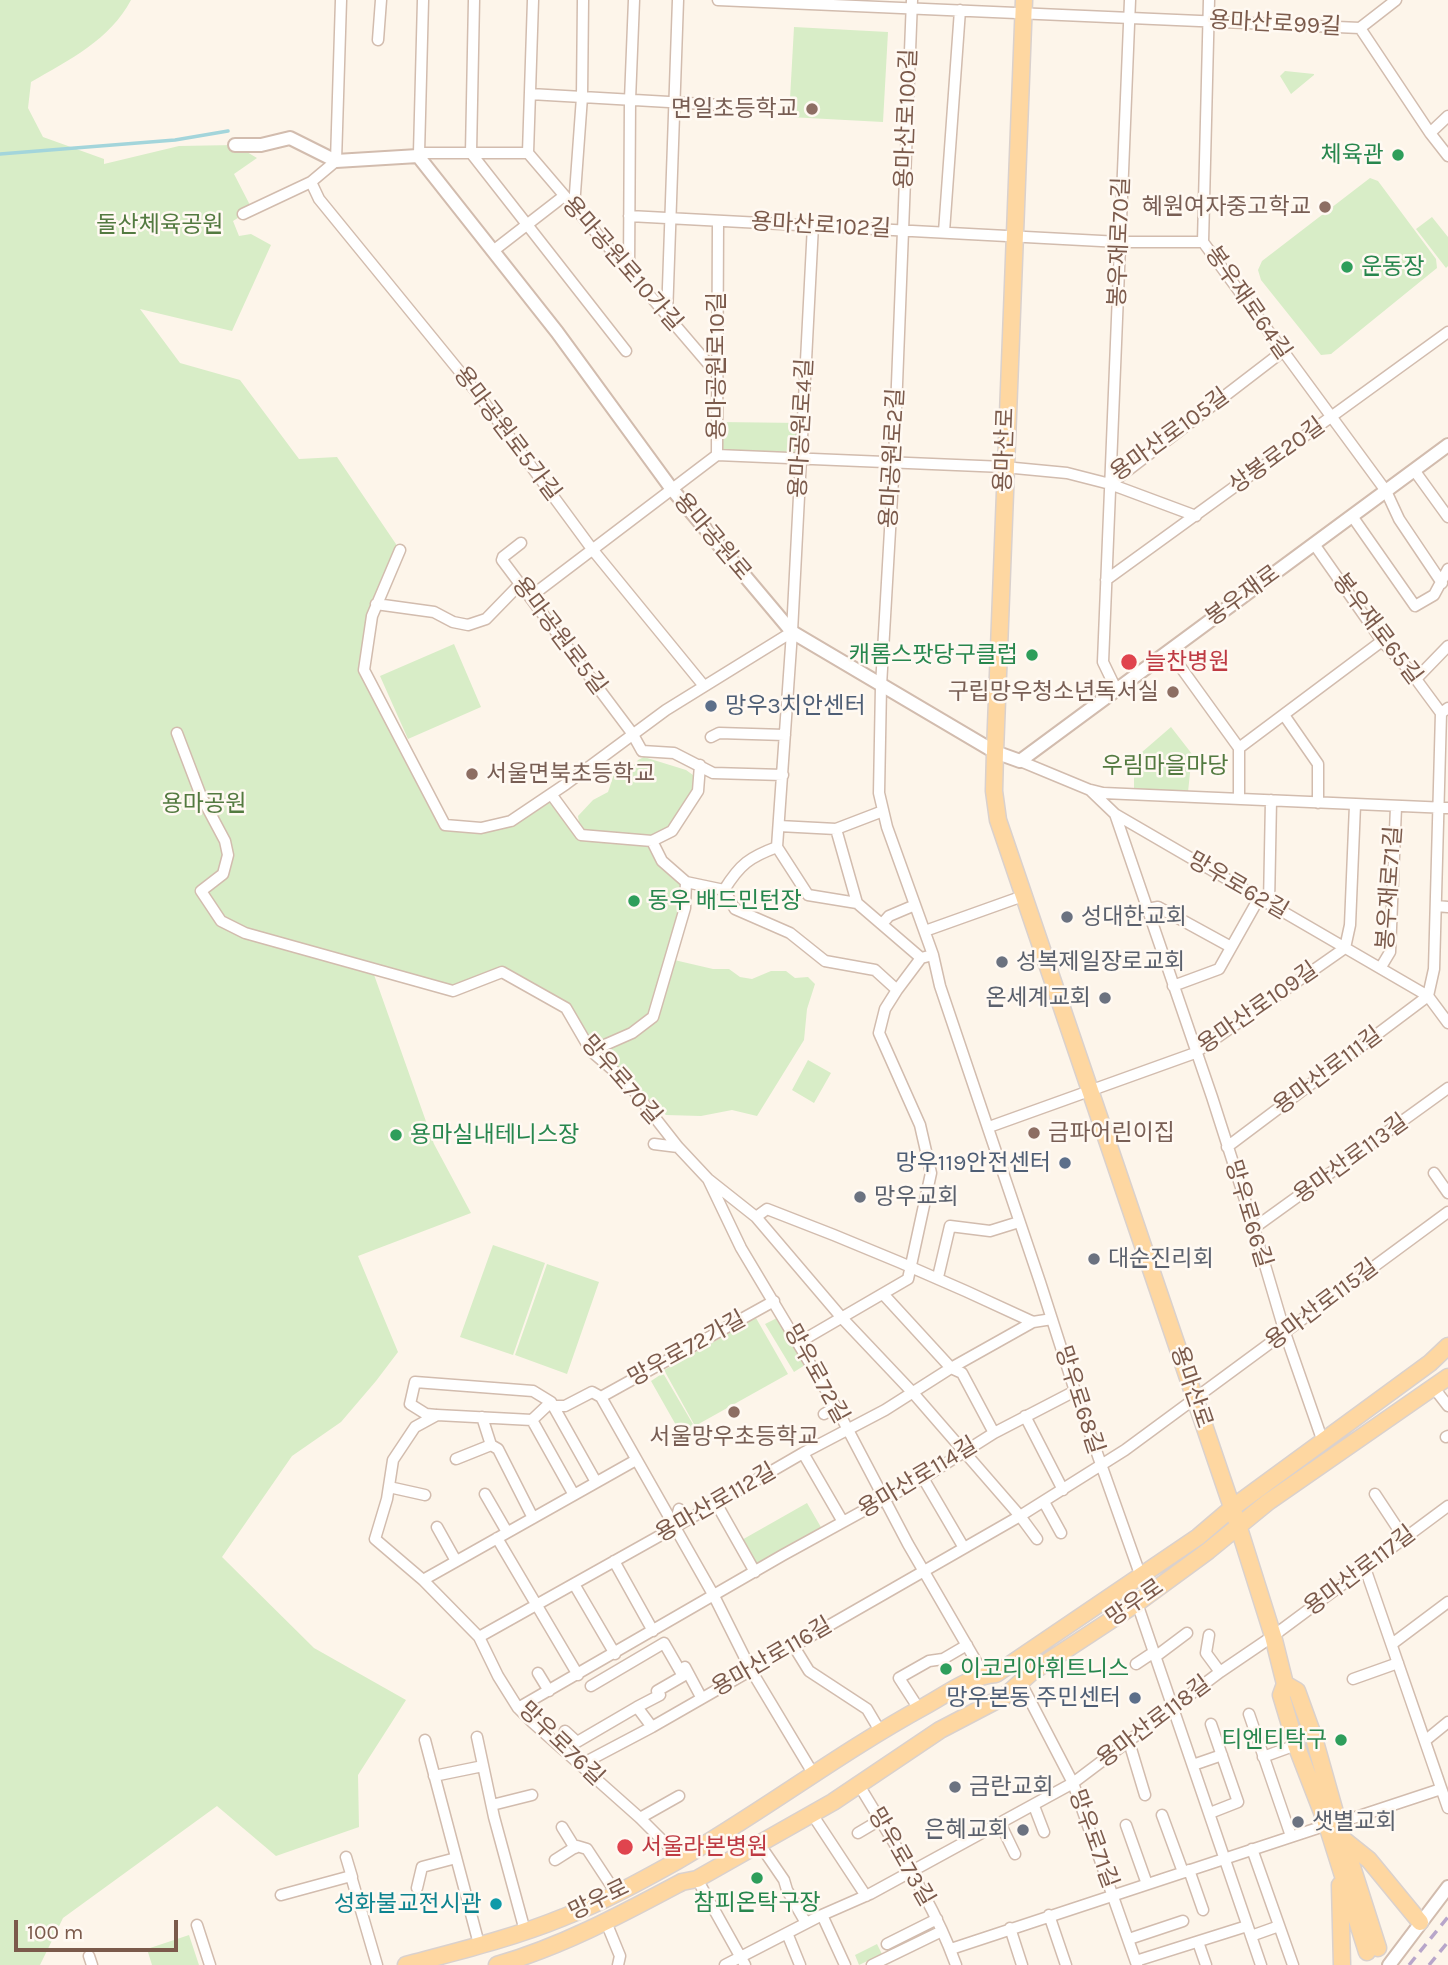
<!DOCTYPE html>
<html>
<head>
<meta charset="utf-8">
<style>
  body { margin:0 }
  #map { position:relative; width:1448px; height:1965px; overflow:hidden; background:#fdf5ea; font-family:Karla,sans-serif }
  canvas { display:block }
  .scale { position:absolute; left:14px; top:1920px; width:164px; height:32px; box-sizing:border-box; border:4px solid #7b5a4b; border-top:0; padding-left:9px; font-size:21px; line-height:24px; white-space:nowrap; color:#7b5a4b; -webkit-text-stroke:5px #fff9f2; paint-order:stroke }
</style>
</head>
<body>
<div id="map">
<canvas width="1448" height="1965"></canvas>
<div class="scale">100 m</div>
</div>
<script>
const ctx = document.querySelector('canvas').getContext('2d');
ctx.lineJoin = 'round';
function fillPath(path, color) { ctx.fillStyle = color; ctx.fill(path, 'evenodd'); }
function strokePath(path, color, width, dash) { ctx.strokeStyle = color; ctx.lineWidth = width; ctx.lineCap = dash ? 'butt' : 'round'; ctx.setLineDash(dash || []); ctx.stroke(path); }
function label(font, color, halo, rows, align = 'center') {
  ctx.font = font + ' Karla,"Noto Sans KR",sans-serif'; ctx.lineWidth = 5; ctx.setLineDash([]); ctx.textBaseline = 'middle'; ctx.strokeStyle = halo; ctx.fillStyle = color; for (const [text, x, y, turn = 0] of rows) {
    ctx.save(); ctx.translate(x, y); ctx.rotate((+turn || 0) * Math.PI / 180); ctx.textAlign = isNaN(turn) ? turn : align; if (halo) ctx.strokeText(text, 0, 0); ctx.fillText(text, 0, 0); ctx.restore();
  }
}
const green = new Path2D(`
  M 0,0 L 131,0 C 110,40 69,60 31,82 L 28,108 L 43,137 L 104,159 L 104,164 L 179,146 L 235,145 L 257,158 L 234,174 L 252,209 L 233,221 L 239,236 L 251,234 L 271,245 L 232,331 L 140,309 L 180,363 L 240,380 L 299,459 L 337,457 L 400,550 L 372,616 L 364,670 L 445,825 C 500,829 506,824 551,794 L 581,835 L 652,841 L 662,861 L 686,882 L 670,959 L 713,969 L 729,969 L 740,977 L 752,979 L 771,971 L 786,971 L 795,978 L 808,977 L 815,984 L 807,1009 L 804,1040 L 757,1116 L 732,1110 L 701,1116 L 666,1115 L 591,1051 L 566,1008 L 502,972 L 453,991 L 372,969 L 434,1144 L 471,1213 L 358,1256 L 398,1352 L 376,1381 L 341,1422 L 292,1456 L 222,1557 L 314,1648 L 406,1700 L 358,1775 L 359,1827 L 276,1856 L 217,1806 L 63,1918 L 40,1965 L 0,1965 Z
  M 794,27 L 888,32 L 883,122 L 789,117 Z
  M 1285,71 L 1314,74 L 1314,75 L 1291,94 L 1280,76 Z
  M 1370,178 L 1378,181 L 1436,259 L 1437,268 L 1331,354 L 1321,355 L 1261,280 L 1258,270 L 1262,261 Z
  M 1432,217 L 1448,237 L 1448,266 L 1446,268 L 1416,229 Z
  M 719,422 L 802,423 L 800,456 L 718,454 Z
  M 454,644 L 481,707 L 408,739 L 380,676 Z
  M 1171,727 L 1192,754 L 1188,792 L 1134,789 L 1134,759 Z
  M 644,757 L 686,770 L 693,775 L 694,790 L 669,827 L 651,837 L 585,831 L 579,823 L 578,816 L 593,800 L 608,792 L 614,774 L 627,774 L 638,760 Z
  M 808,1060 L 831,1073 L 814,1103 L 792,1090 Z
  M 493,1245 L 545,1263 L 513,1355 L 460,1337 Z
  M 547,1264 L 599,1282 L 567,1374 L 515,1355 Z
  M 756,1318 L 788,1374 L 695,1426 L 664,1370 Z
  M 777,1318 L 805,1365 L 794,1372 L 765,1324 Z
  M 663,1373 L 694,1426 L 681,1434 L 651,1381 Z
  M 807,1503 L 822,1529 L 755,1568 L 740,1541 Z
  M 189,1935 L 199,1965 L 152,1965 L 147,1949 Z
  M 877,1944 L 882,1954 L 859,1965 L 855,1955 Z`);
const stream = new Path2D(`
  M 0,154 L 175,140 L 228,131`);
const minor = new Path2D(`
  M 474,0 L 471,153 L 626,351
  M 718,0 L 1360,28
  M 912,0 L 894,461 L 881,686 L 879,793 L 887,827 L 933,955 L 940,986 L 1040,1282 L 1075,1391 L 1141,1577
  M 1209,0 L 1203,242 L 1386,491 L 1399,519 L 1442,583
  M 1360,28 L 1430,133 L 1448,156
  M 1360,28 L 1396,0
  M 378,40 L 381,0
  M 530,94 L 721,105
  M 1430,133 L 1448,116
  M 419,153 L 423,0
  M 528,153 L 717,374
  M 528,153 L 533,0
  M 418,156 L 419,153 L 528,153
  M 311,182 L 319,199 L 478,394 L 592,549 L 704,686
  M 574,207 L 582,97 L 583,0
  M 243,214 L 311,182 L 336,161 L 341,0
  M 629,216 L 1120,242 L 1203,242
  M 813,225 L 792,632 L 777,847 L 808,895 L 857,903 L 921,958 L 933,955
  M 944,232 L 960,10
  M 493,251 L 564,196
  M 629,272 L 630,100 L 634,0
  M 667,316 L 678,0
  M 717,455 L 1004,467 L 1067,473 L 1110,484 L 1282,352
  M 1414,470 L 1448,517
  M 1110,484 L 1196,516
  M 1352,516 L 1415,606 L 1434,595 L 1448,569
  M 521,543 L 503,557 L 502,560 L 632,733 L 642,751 L 674,753 L 713,773 L 783,775
  M 1314,544 L 1382,641 L 1410,671 L 1441,713 L 1448,708
  M 400,550 L 372,616 L 364,670 L 445,825 L 481,828 L 511,821 L 566,784 L 666,710 L 792,632
  M 1106,580 L 1448,332
  M 530,597 L 717,455 L 718,221
  M 376,604 L 434,612 L 453,622 L 468,625 L 486,619 L 520,584
  M 1169,651 L 1239,748 L 1239,798
  M 1416,679 L 1448,646
  M 1116,689 L 1103,662 L 1130,0
  M 1284,715 L 1318,764 L 1318,803
  M 177,733 L 201,796 L 225,841 L 228,855 L 223,874 L 201,891 L 221,921 L 245,933 L 453,991 L 502,972 L 566,1008 L 591,1051 L 627,1082 L 678,1147 L 708,1179 L 756,1217 L 842,1318 L 914,1394 L 1020,1516 L 1037,1539
  M 711,737 L 719,733 L 785,735
  M 1239,748 L 1382,641
  M 1020,761 L 1090,790 L 1115,814 L 1428,996 L 1448,1023
  M 1091,790 L 1103,793 L 1448,808
  M 551,794 L 581,835 L 652,841 L 672,831 L 698,791 L 700,765
  M 1115,814 L 1212,1097 L 1254,1228 L 1285,1333 L 1323,1442
  M 779,826 L 836,829 L 883,811
  M 836,829 L 857,903
  M 652,841 L 662,861 L 686,882
  M 686,882 L 724,890 L 735,909 L 790,933 L 825,961 L 875,970 L 897,990 L 885,1009 L 879,1033 L 920,1125 L 931,1173 L 908,1279 L 798,1343
  M 724,890 C 740,864 750,857 777,847
  M 1269,904 L 1271,800
  M 1436,906 L 1448,907
  M 1147,909 L 1158,907 L 1231,947
  M 882,924 L 889,916 L 915,905
  M 925,931 L 1023,896
  M 1381,967 L 1390,952 L 1396,807
  M 1173,986 L 1219,969 L 1259,898
  M 897,990 L 921,958
  M 591,1051 L 632,1033 L 653,1017 L 685,908 L 686,882
  M 989,1127 L 1195,1053 L 1345,948 L 1350,925 L 1355,805
  M 654,1144 L 678,1147
  M 1227,1147 L 1428,996 L 1434,969 L 1441,713
  M 1434,1173 L 1448,1193
  M 708,1179 L 741,1248 L 836,1407 L 908,1544 L 984,1675
  M 756,1217 L 767,1209 C 857,1243 946,1281 1033,1322
  M 1254,1228 L 1448,1088
  M 938,1277 L 950,1226 L 990,1231 L 1019,1222
  M 884,1295 L 951,1368 L 962,1373 L 994,1433
  M 1434,1388 L 1448,1406
  M 601,1397 L 774,1301
  M 551,1402 L 532,1420 L 437,1415 L 415,1427 L 393,1460 L 387,1499 L 375,1539 L 423,1580 L 479,1637 L 498,1676 L 518,1708 L 532,1722 L 640,1818 L 670,1848 L 677,1861
  M 554,1406 L 565,1406 L 592,1392 L 601,1397 L 714,1596 L 751,1670 L 814,1775
  M 824,1414 L 836,1407
  M 436,1415 L 426,1414 L 410,1404 L 415,1382 L 533,1391 L 551,1402 L 596,1482
  M 1025,1416 L 1063,1490
  M 532,1420 L 574,1495
  M 1446,1437 L 1448,1436
  M 491,1445 L 498,1449 L 533,1518
  M 803,1453 L 843,1522
  M 456,1459 L 491,1445 L 482,1417
  M 923,1478 L 964,1548
  M 389,1487 L 425,1495
  M 485,1494 L 507,1532
  M 1375,1494 L 1404,1538
  M 1044,1502 L 1061,1533
  M 716,1503 L 755,1572
  M 437,1527 L 456,1561
  M 674,1528 L 679,1509
  M 497,1538 L 578,1675
  M 614,1561 L 653,1631
  M 1365,1568 L 1448,1808
  M 423,1580 L 636,1460
  M 574,1584 L 615,1654
  M 1137,1603 L 1261,1965
  M 1209,1635 L 1206,1653 L 1220,1672
  M 479,1637 L 670,1530 L 803,1453 L 885,1410 L 951,1368 L 1033,1322 L 1052,1319
  M 1392,1644 L 1448,1602
  M 793,1645 L 809,1671 L 867,1709 L 880,1731
  M 1155,1657 L 1187,1633
  M 1136,1664 L 1154,1652
  M 685,1667 L 701,1697
  M 538,1673 L 549,1691
  M 1353,1679 L 1398,1663
  M 1021,1683 L 1073,1783 L 1137,1965
  M 591,1686 L 664,1643 L 683,1676 L 657,1691 L 660,1695 L 637,1707 L 652,1727
  M 518,1708 L 783,1555 L 923,1478 L 994,1433 L 1075,1391
  M 919,1709 L 899,1678 L 929,1661 L 943,1659 L 967,1645
  M 1249,1714 L 1291,1836
  M 565,1731 L 577,1742 L 637,1707
  M 477,1737 L 494,1817 L 525,1931
  M 425,1740 L 479,1944
  M 1426,1740 L 1448,1722
  M 1129,1742 L 1145,1795
  M 1263,1757 L 1296,1745
  M 580,1765 L 652,1727 L 1020,1516 L 1125,1450 L 1448,1212
  M 1193,1765 L 1222,1755
  M 434,1776 L 483,1766
  M 859,1785 C 894,1844 933,1901 956,1965
  M 492,1805 L 532,1795
  M 1034,1806 L 1044,1832
  M 1210,1813 L 1238,1802 L 1211,1724
  M 812,1814 L 866,1896
  M 1162,1815 L 1183,1872
  M 640,1818 L 679,1796
  M 1000,1823 L 1015,1854
  M 1338,1823 L 1441,1789
  M 1126,1825 L 1147,1884
  M 562,1827 L 575,1848
  M 858,1833 L 880,1820
  M 758,1842 L 784,1880 L 787,1890 L 806,1923
  M 1252,1849 L 1293,1965
  M 346,1857 L 352,1877
  M 555,1860 L 577,1846 L 587,1849 L 616,1893
  M 1189,1870 L 1203,1910
  M 697,1879 L 745,1965
  M 417,1888 L 422,1867 L 456,1858
  M 281,1895 L 351,1876 L 377,1965
  M 822,1915 L 845,1965
  M 1049,1915 L 1066,1965
  M 606,1922 L 620,1956 L 618,1965
  M 197,1925 L 210,1965
  M 1010,1928 L 1022,1965
  M 787,1933 L 800,1965
  M 1251,1936 L 1279,1926
  M 1129,1939 L 1183,1921
  M 1198,1942 L 1206,1965
  M 887,1944 L 937,1919
  M 951,1949 L 1327,1825
  M 89,1956 L 92,1965
  M 1136,1961 L 1247,1926
  M 725,1965 L 822,1915 L 870,1894 L 1073,1783 L 1220,1672 L 1273,1636 L 1448,1506
  M 872,1965 L 942,1931`);
const tertiary = new Path2D(`
  M 235,145 L 261,145 L 290,138 L 336,161 L 418,156 L 557,332 L 671,488 L 792,632 L 995,752 L 1020,761 L 1448,445
  M 1389,1965 L 1448,1887`);
const primary = new Path2D(`
  M 1024,0 L 995,752 L 994,791 L 998,820 L 1238,1525 L 1273,1636 L 1285,1684 L 1281,1695 L 1296,1745 L 1327,1825 L 1367,1952
  M 1285,1684 L 1297,1691 L 1314,1738 L 1338,1823 L 1378,1948
  M 1344,1840 L 1369,1860 L 1420,1922
  M 1340,1885 L 1342,1965
  M 406,1965 C 459,1951 513,1938 564,1917 C 603,1902 641,1881 677,1861 C 762,1812 839,1753 925,1706 C 947,1694 970,1676 996,1674 L 1198,1537 L 1232,1508 L 1430,1363 L 1448,1346
  M 497,1965 C 563,1946 622,1914 682,1882 L 697,1879 L 833,1802 L 940,1730 L 1005,1696 L 1032,1672 L 1137,1603 L 1208,1551 L 1268,1502 L 1448,1377`);
const rail = new Path2D(`
  M 1409,1965 L 1448,1917
  M 1429,1965 L 1448,1942`);
const markers = [
  [812,109,7,"#8d6e63"],
  [1398,155,7,"#2e9e5b"],
  [1325,207,7,"#8d6e63"],
  [1347,267,7,"#2e9e5b"],
  [1032,655,7,"#2e9e5b"],
  [1129,662,9,"#e0444e"],
  [1173,692,7,"#8d6e63"],
  [711,706,7,"#5c6f8a"],
  [472,774,7,"#8d6e63"],
  [634,901,7,"#2e9e5b"],
  [1067,917,7,"#6b7280"],
  [1002,962,7,"#6b7280"],
  [1105,998,7,"#6b7280"],
  [1034,1133,7,"#8d6e63"],
  [396,1135,7,"#2e9e5b"],
  [1065,1163,7,"#5c6f8a"],
  [860,1197,7,"#6b7280"],
  [1094,1259,7,"#6b7280"],
  [734,1412,7,"#8d6e63"],
  [946,1669,7,"#2e9e5b"],
  [1135,1698,7,"#5c6f8a"],
  [1341,1740,7,"#2e9e5b"],
  [955,1787,7,"#6b7280"],
  [1298,1822,7,"#6b7280"],
  [1023,1830,7,"#6b7280"],
  [625,1847,9,"#e0444e"],
  [757,1878,7,"#2e9e5b"],
  [496,1904,7,"#0f9aa8"]
];
const streetNames = [
  ["용마산로99길",1275,24,3],
  ["용마산로100길",907,119,-88],
  ["용마산로102길",821,226,3],
  ["봉우재로70길",1120,242,-88],
  ["용마공원로10가길",622,264,49],
  ["봉우재로64길",1248,303,55],
  ["용마공원로10길",717,366,-90],
  ["용마공원로4길",802,428,-87],
  ["용마공원로5가길",507,434,53],
  ["용마산로105길",1170,435,-36],
  ["용마산로",1005,450,-88],
  ["상봉로20길",1277,456,-36],
  ["용마공원로2길",893,458,-87],
  ["용마공원로",712,537,50],
  ["봉우재로",1243,596,-36],
  ["봉우재로65길",1377,629,53],
  ["용마공원로5길",559,636,53],
  ["망우로62길",1238,886,30],
  ["봉우재로71길",1390,888,-86],
  ["용마산로109길",1258,1008,-35],
  ["용마산로111길",1328,1071,-37],
  ["망우로70길",621,1080,49],
  ["용마산로113길",1351,1159,-36],
  ["망우로66길",1248,1214,73],
  ["용마산로115길",1322,1305,-37],
  ["망우로72가길",687,1349,-29],
  ["망우로72길",816,1374,61],
  ["용마산로",1191,1387,71],
  ["망우로68길",1079,1400,72],
  ["용마산로114길",918,1478,-31],
  ["용마산로112길",716,1503,-30],
  ["용마산로117길",1360,1571,-37],
  ["망우로",1135,1603,-35],
  ["용마산로116길",772,1657,-30],
  ["용마산로118길",1154,1722,-37],
  ["망우로76길",561,1744,44],
  ["망우로71길",1093,1839,70],
  ["망우로73길",901,1857,60],
  ["망우로",599,1900,-26]
];
const educationNames = [
  ["면일초등학교",798,109],
  ["혜원여자중고학교",1311,207],
  ["구립망우청소년독서실",1159,692],
  ["서울면북초등학교",486,774,"left"],
  ["금파어린이집",1048,1133,"left"],
  ["서울망우초등학교",734,1437,"center"]
];
const leisureNames = [
  ["체육관",1384,155,"right"],
  ["운동장",1361,267],
  ["캐롬스팟당구클럽",1018,655,"right"],
  ["동우 배드민턴장",648,901],
  ["용마실내테니스장",410,1135],
  ["이코리아휘트니스",960,1669],
  ["티엔티탁구",1327,1740,"right"],
  ["참피온탁구장",757,1903,"center"]
];
const parkNames = [
  ["돌산체육공원",160,225],
  ["우림마을마당",1165,766],
  ["용마공원",204,804]
];
const healthNames = [
  ["늘찬병원",1145,662],
  ["서울라본병원",641,1847]
];
const serviceNames = [
  ["망우3치안센터",725,706,"left"],
  ["망우119안전센터",1051,1163],
  ["망우본동 주민센터",1121,1698]
];
const worshipNames = [
  ["성대한교회",1081,917],
  ["성복제일장로교회",1016,962],
  ["온세계교회",1091,998,"right"],
  ["망우교회",874,1197],
  ["대순진리회",1108,1259],
  ["금란교회",969,1787],
  ["샛별교회",1312,1822],
  ["은혜교회",1009,1830,"right"]
];
const cultureNames = [
  ["성화불교전시관",482,1904]
];
fillPath(green, '#d8edc7');
strokePath(stream, '#a3d5db', 3.5);
strokePath(minor, '#d2bcae', 13);
strokePath(tertiary, '#d2bcae', 16);
strokePath(primary, '#dad1cd', 19);
strokePath(minor, '#fff', 10);
strokePath(tertiary, '#fff', 12);
strokePath(primary, '#fed7a1', 16);
strokePath(rail, '#b8a6ca', 3.5, [10, 7]);
for (const [x, y, r, color] of markers) { const dot = new Path2D(); dot.arc(x, y, r, 0, 2 * Math.PI); ctx.fillStyle = color; ctx.fill(dot); strokePath(dot, '#fff9f2', 2.5); }
label('23px', '#7b5a4b', '#fff9f2', streetNames);
label('23px', '#785e54', '#fff9f2', educationNames, 'right');
label('23px', '#27864d', '#fff9f2', leisureNames, 'left');
label('23px', '#537a40', '#fff9f2', parkNames);
label('23px', '#be3a42', '#fff9f2', healthNames, 'left');
label('23px', '#4e5e75', '#fff9f2', serviceNames, 'right');
label('23px', '#5b616d', '#fff9f2', worshipNames, 'left');
label('23px', '#0d838f', '#fff9f2', cultureNames, 'right');
</script>
</body>
</html>
